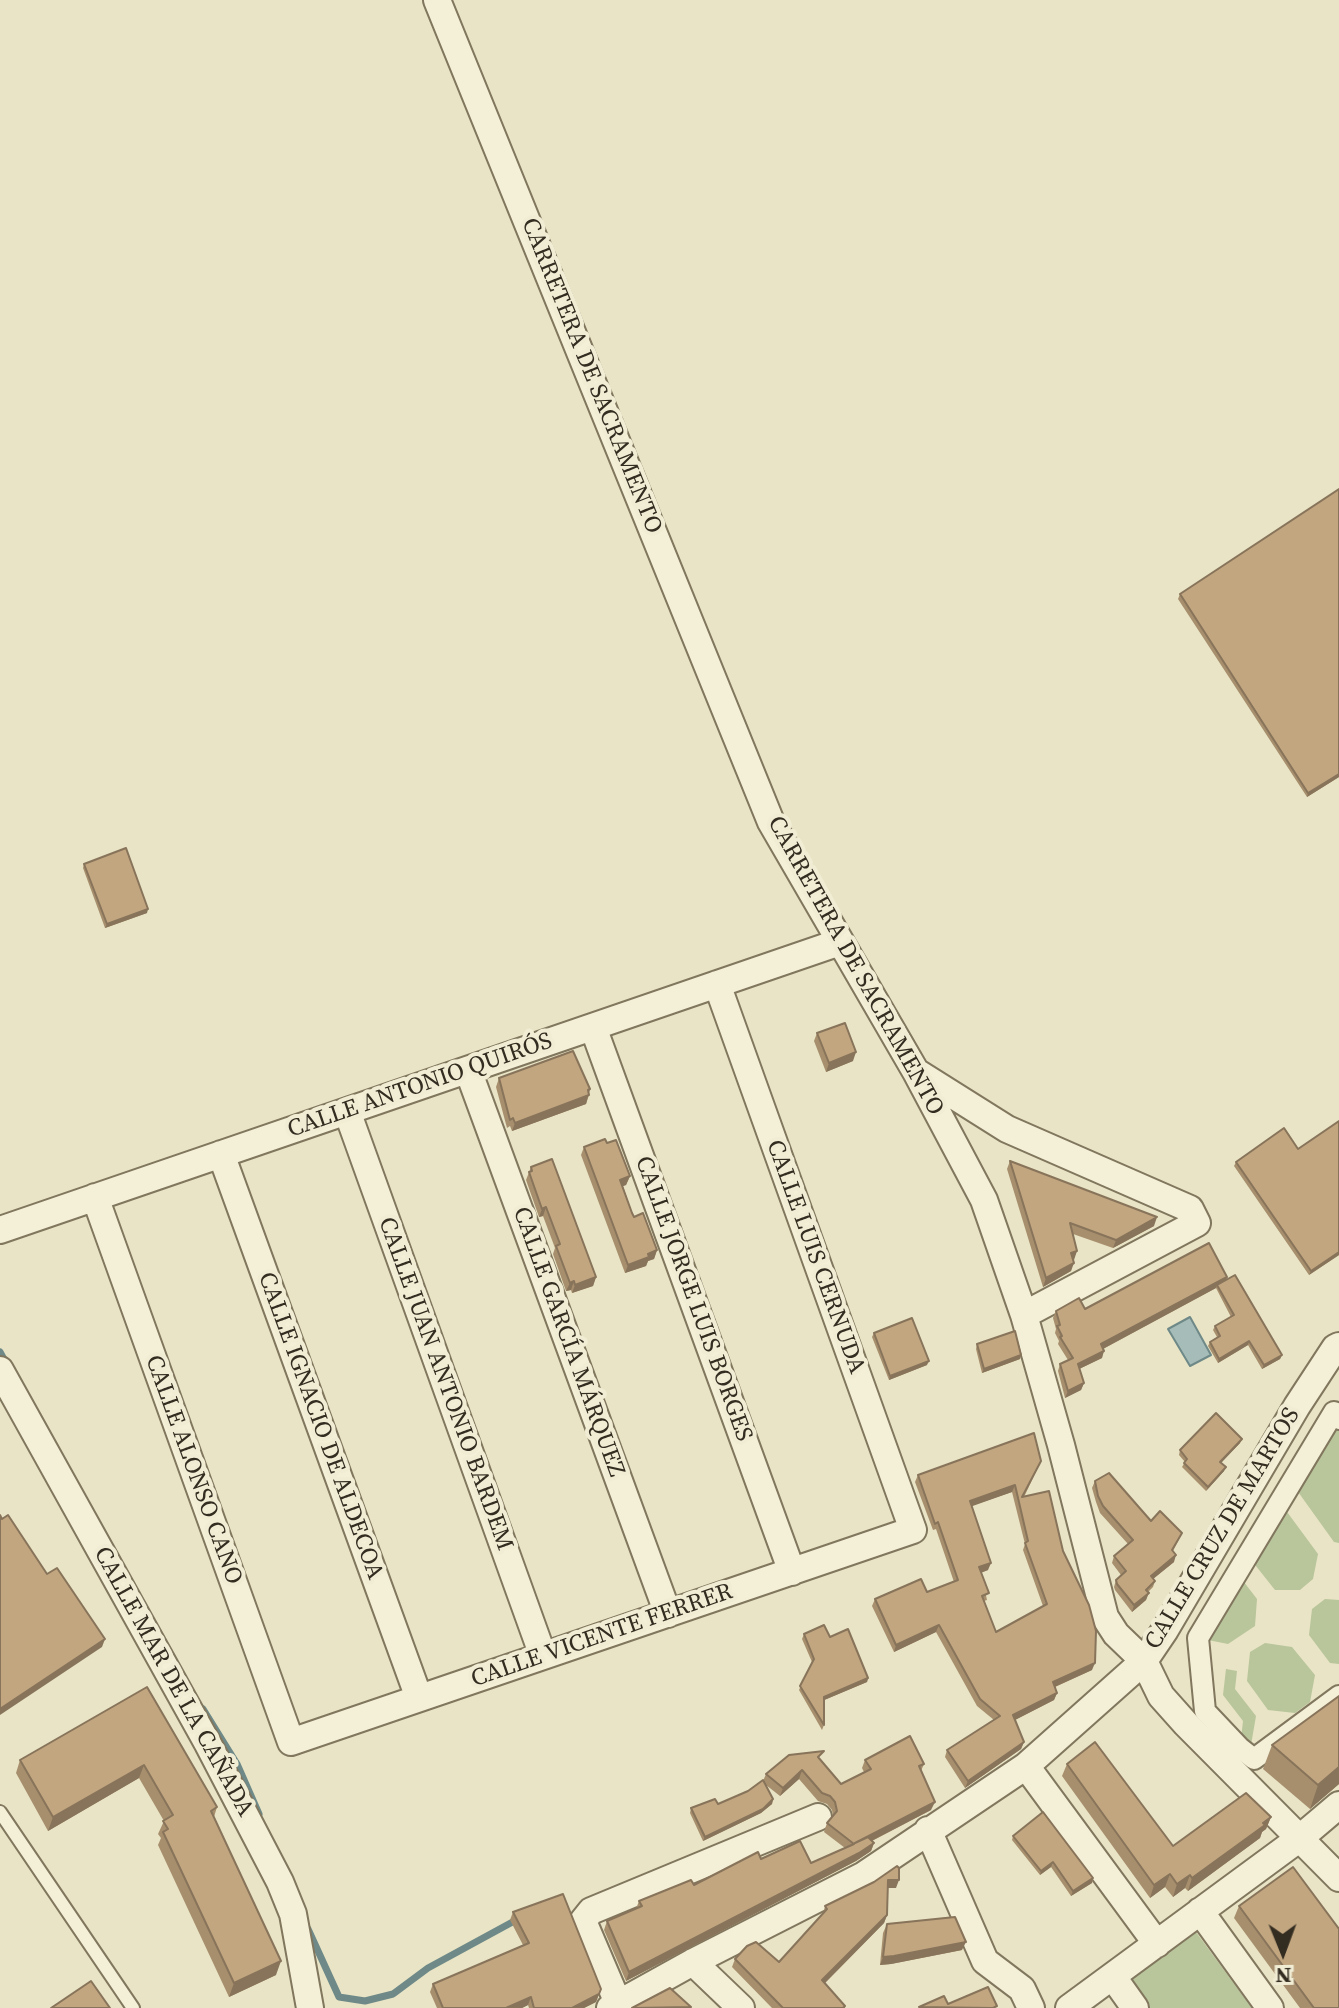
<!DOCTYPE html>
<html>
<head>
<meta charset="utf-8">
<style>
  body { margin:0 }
  #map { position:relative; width:1339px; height:2008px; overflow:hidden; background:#e8e4c5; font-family:"Source Serif 4",serif }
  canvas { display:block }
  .north { position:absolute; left:1243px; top:1912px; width:80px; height:80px; -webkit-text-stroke:6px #f1edd4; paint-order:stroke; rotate:179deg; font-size:22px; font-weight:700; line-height:32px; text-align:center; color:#332c20 }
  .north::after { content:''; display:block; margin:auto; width:28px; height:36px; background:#332c20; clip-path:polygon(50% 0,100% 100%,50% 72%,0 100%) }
</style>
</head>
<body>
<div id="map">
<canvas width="1339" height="2008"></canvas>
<div class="north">N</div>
</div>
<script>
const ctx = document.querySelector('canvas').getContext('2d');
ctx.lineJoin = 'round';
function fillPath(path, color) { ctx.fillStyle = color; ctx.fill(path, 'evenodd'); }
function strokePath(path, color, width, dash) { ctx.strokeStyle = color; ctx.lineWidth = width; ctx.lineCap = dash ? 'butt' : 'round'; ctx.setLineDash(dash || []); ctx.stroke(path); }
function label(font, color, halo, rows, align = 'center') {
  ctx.font = font + ' "Source Serif 4",serif'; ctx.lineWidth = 8; ctx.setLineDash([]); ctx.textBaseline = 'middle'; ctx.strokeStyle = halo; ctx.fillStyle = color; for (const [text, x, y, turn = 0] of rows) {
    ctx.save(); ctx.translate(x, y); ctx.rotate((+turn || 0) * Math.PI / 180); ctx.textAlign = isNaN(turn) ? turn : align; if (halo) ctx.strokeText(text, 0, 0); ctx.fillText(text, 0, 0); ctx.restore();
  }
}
const green = new Path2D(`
  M 1339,1419 L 1339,1543 L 1334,1542 L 1291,1482 Z
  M 1279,1501 L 1318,1554 L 1313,1579 L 1300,1590 L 1275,1590 L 1248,1556 Z
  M 1237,1573 L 1257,1599 L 1255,1626 L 1228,1644 L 1198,1638 Z
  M 1325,1599 L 1339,1600 L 1339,1664 L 1330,1663 L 1309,1635 L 1312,1609 Z
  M 1265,1643 L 1292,1647 L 1315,1675 L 1310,1702 L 1295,1713 L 1268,1710 L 1247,1681 L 1250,1652 Z
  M 1226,1669 L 1237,1671 L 1235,1689 L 1256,1716 L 1251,1745 L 1240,1748 L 1243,1721 L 1223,1695 Z
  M 1193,1928 L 1252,2008 L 1145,2008 L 1125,1982 Z`);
const water = new Path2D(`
  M 1190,1317 L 1211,1355 L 1190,1366 L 1168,1329 Z`);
const stream = new Path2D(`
  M 0,1352 L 7,1365
  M 203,1709 L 237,1764 L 259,1814
  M 308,1929 L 339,1997 L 365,2001 L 393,1994 L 428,1968 L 518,1919`);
const service = new Path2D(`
  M 0,1812 L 133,2008`);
const pedestrian = new Path2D(`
  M 1339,1419 L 1334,1412 L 1198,1638 L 1205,1711 L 1240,1748 L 1254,1759 L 1339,1696`);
const minor = new Path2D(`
  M 437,0 L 771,822 L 916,1072 L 984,1200 L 1024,1315 L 1061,1445 L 1105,1617 L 1116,1634 L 1144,1661 L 1161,1696 L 1186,1724 L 1339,1878
  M 593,1027 L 792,1572
  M 468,1070 L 668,1614
  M 918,1073 L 1007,1129 L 1190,1209 L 1197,1223 L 1024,1315
  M 347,1111 L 543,1656
  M 221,1154 L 419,1698
  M 95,1197 L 291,1742 L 913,1530 L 717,984
  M 0,1230 L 840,942
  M 0,1370 L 208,1744 L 280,1882 L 293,1914 L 310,2008
  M 1026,1766 L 1157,1944
  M 928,1830 L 985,1961 L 1022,1989 L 1031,2008
  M 1200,1911 L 1270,2008
  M 693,1962 L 741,2008
  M 1113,1977 L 1135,2008
  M 618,2003 L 583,1921 L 591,1911 L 818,1817
  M 610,2008 L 693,1962 L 864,1875 L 1026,1766 L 1144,1661 L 1165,1630 L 1297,1406 L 1335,1348 L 1339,1346
  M 1069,2008 L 1300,1838 L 1339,1805`);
const wall = new Path2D(`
  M 1339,489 L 1339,777 L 1307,797 L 1178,599 L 1180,594 Z
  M 84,864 L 147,913 L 105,928 L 83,868 Z
  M 817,1033 L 853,1061 L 826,1072 L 814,1041 Z
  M 499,1078 L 589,1094 L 589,1095 L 586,1104 L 512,1131 L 510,1126 L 507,1128 L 496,1087 Z
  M 607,1143 L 630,1176 L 626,1185 L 623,1186 L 632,1213 L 657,1250 L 654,1259 L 648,1261 L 646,1266 L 625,1273 L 581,1155 L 584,1147 Z
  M 1298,1149 L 1339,1255 L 1309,1275 L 1234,1166 L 1236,1162 Z
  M 1010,1161 L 1154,1226 L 1113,1248 L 1073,1234 L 1074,1260 L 1073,1260 L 1071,1271 L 1043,1287 L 1007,1169 Z
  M 531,1167 L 596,1277 L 593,1286 L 572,1293 L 571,1290 L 566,1291 L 553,1254 L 555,1248 L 543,1216 L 539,1217 L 526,1180 Z
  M 1226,1280 L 1282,1355 L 1280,1359 L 1262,1369 L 1248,1345 L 1218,1363 L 1208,1346 L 1210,1342 L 1217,1337 L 1213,1330 L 1215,1326 L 1231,1317 L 1216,1288 L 1103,1349 L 1102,1358 L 1079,1369 L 1084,1383 L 1081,1390 L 1065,1398 L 1058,1371 L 1060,1364 L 1068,1360 L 1058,1344 L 1059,1341 L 1055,1333 L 1056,1329 L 1053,1318 L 1056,1311 L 1085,1309 Z
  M 874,1333 L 927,1365 L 889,1380 L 872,1337 Z
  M 977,1344 L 1021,1355 L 1020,1359 L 982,1373 L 976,1349 Z
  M 1240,1443 L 1221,1463 L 1224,1471 L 1206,1491 L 1182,1467 L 1185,1462 L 1179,1455 L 1180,1450 Z
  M 1041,1461 L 1024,1497 L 1092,1670 L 1055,1687 L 1057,1693 L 1054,1700 L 1015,1720 L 1024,1742 L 1021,1749 L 965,1788 L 945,1757 L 947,1750 L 994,1720 L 977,1706 L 936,1632 L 894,1652 L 872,1606 L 875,1599 L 927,1592 L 954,1582 L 936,1529 L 933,1530 L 915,1482 L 918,1475 ZM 1012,1492 L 1025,1544 L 1023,1550 L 1043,1606 L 996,1632 L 984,1601 L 987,1600 L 981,1573 L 988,1570 L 971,1506 Z
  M 1095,1481 L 1151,1521 L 1182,1533 L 1173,1551 L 1174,1562 L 1153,1579 L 1155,1581 L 1153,1587 L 1148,1592 L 1146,1600 L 1132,1612 L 1115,1590 L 1114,1587 L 1116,1580 L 1121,1575 L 1112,1563 L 1114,1556 L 1128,1544 L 1100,1513 L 1096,1502 L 1092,1488 Z
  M 804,1634 L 830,1637 L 868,1678 L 867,1682 L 824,1700 L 824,1725 L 822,1730 L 799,1690 L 812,1662 L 802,1639 Z
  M 147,1687 L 217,1807 L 214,1817 L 276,1975 L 229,1997 L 158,1845 L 161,1838 L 158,1834 L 164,1821 L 139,1778 L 48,1831 L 16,1773 L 20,1760 Z
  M 1339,1696 L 1339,1784 L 1310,1809 L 1263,1769 L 1272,1745 Z
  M 821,1759 L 821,1760 L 841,1784 L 864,1772 L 862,1768 L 865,1760 L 924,1764 L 921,1771 L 931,1810 L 872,1841 L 874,1843 L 871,1851 L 856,1861 L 626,1981 L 604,1930 L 607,1921 L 636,1909 L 639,1901 L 694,1885 L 761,1859 L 811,1863 L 845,1848 L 824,1832 L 827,1823 L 833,1816 L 832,1810 L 827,1804 L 818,1801 L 799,1779 L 780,1796 L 766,1785 L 773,1799 L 772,1804 L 761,1813 L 703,1841 L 690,1813 L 691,1808 L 718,1804 L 748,1791 L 763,1781 L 766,1774 Z
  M 1067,1764 L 1173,1846 L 1271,1817 L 1266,1829 L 1262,1832 L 1260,1838 L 1188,1891 L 1185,1888 L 1173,1897 L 1165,1887 L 1150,1898 L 1062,1776 Z
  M 1013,1836 L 1093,1878 L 1092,1883 L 1071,1896 L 1051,1867 L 1040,1875 L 1012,1840 Z
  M 874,1882 L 896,1888 L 888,1888 L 887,1915 L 884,1923 L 825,1983 L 845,2006 L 845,2008 L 772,2008 L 732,1967 L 735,1959 L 779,1962 L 823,1914 L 825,1906 Z
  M 1239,1906 L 1339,2008 L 1300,2008 L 1234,1918 Z
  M 513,1912 L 601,1989 L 596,2002 L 584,2008 L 529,2008 L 528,2005 L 522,2008 L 437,2008 L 430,1992 L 433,1984 L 523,1945 L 510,1920 Z
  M 887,1924 L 962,1950 L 891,1964 L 880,1965 L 883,1933 Z`);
const shadedWall = new Path2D(`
  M 1339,774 L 1339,777 L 1307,797 L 1308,793 Z
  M 148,909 L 147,913 L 105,928 L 107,924 Z
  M 856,1052 L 853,1061 L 826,1072 L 829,1063 Z
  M 590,1089 L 586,1104 L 512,1131 L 515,1123 Z
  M 630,1176 L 626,1185 L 617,1188 L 620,1180 Z
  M 546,1207 L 543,1216 L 539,1217 L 542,1209 Z
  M 1157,1217 L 1154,1226 L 1113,1248 L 1116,1240 Z
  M 657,1250 L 654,1259 L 648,1261 L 646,1266 L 625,1273 L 628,1265 L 648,1254 Z
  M 1077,1251 L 1074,1260 L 1068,1262 L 1071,1253 Z
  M 1339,1252 L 1339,1255 L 1309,1275 L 1311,1271 Z
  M 1074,1263 L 1071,1271 L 1043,1287 L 1046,1278 Z
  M 596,1277 L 593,1286 L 572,1293 L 575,1285 Z
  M 1227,1277 L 1225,1284 L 1217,1285 L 1216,1288 L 1099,1351 L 1101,1344 Z
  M 574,1281 L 571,1290 L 566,1291 L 570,1283 Z
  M 1249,1341 L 1248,1345 L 1218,1363 L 1219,1359 Z
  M 1104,1351 L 1102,1358 L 1075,1371 L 1078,1364 Z
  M 1021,1355 L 1020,1359 L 982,1373 L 984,1369 Z
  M 1282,1355 L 1280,1359 L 1262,1369 L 1264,1365 Z
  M 929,1361 L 927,1365 L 889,1380 L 890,1376 Z
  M 1084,1383 L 1081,1390 L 1065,1398 L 1068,1391 Z
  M 1242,1439 L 1240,1443 L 1218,1466 L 1220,1462 Z
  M 1226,1467 L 1224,1471 L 1206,1491 L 1208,1487 Z
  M 1015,1485 L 1012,1492 L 967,1508 L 970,1501 Z
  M 1176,1555 L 1174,1562 L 1148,1583 L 1151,1576 Z
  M 991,1563 L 988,1570 L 977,1574 L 979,1567 Z
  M 1149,1593 L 1146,1600 L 1132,1612 L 1134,1605 Z
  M 939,1625 L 936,1632 L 894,1652 L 896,1645 Z
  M 105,1639 L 102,1647 L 0,1715 L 0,1709 Z
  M 1095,1663 L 1092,1670 L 1050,1689 L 1053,1682 Z
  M 868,1678 L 867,1682 L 822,1701 L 824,1697 Z
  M 1057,1693 L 1054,1700 L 1011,1722 L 1013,1715 Z
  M 1024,1742 L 1021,1749 L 965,1788 L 968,1781 Z
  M 144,1765 L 139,1778 L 48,1831 L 53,1817 Z
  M 1339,1767 L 1339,1784 L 1310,1809 L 1318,1785 Z
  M 802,1770 L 799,1779 L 780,1796 L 783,1788 Z
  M 773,1799 L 772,1804 L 761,1813 L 703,1841 L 705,1837 Z
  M 935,1802 L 931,1810 L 852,1851 L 855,1843 Z
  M 1271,1817 L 1266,1829 L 1262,1832 L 1260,1838 L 1188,1891 L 1192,1878 Z
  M 874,1843 L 871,1851 L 856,1861 L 626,1981 L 629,1972 Z
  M 1053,1862 L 1051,1867 L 1040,1875 L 1041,1871 Z
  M 1170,1874 L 1165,1887 L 1150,1898 L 1154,1885 Z
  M 1190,1875 L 1185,1888 L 1173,1897 L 1177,1884 Z
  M 1093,1878 L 1092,1883 L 1071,1896 L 1073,1891 Z
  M 888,1880 L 899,1880 L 896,1888 L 885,1888 Z
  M 887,1915 L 884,1923 L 820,1988 L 822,1980 Z
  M 966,1942 L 962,1950 L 891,1964 L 880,1965 L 883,1957 Z
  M 281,1961 L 276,1975 L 229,1997 L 234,1983 Z
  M 601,1989 L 596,2002 L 584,2008 L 572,2008 Z
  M 531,1997 L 528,2005 L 522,2008 L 506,2008 Z`);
const building = new Path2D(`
  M 1339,489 L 1339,774 L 1308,793 L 1180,594 Z
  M 126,848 L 148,909 L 107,924 L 84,864 Z
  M 845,1023 L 856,1052 L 829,1063 L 817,1033 Z
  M 573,1051 L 590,1089 L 588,1090 L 589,1095 L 515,1123 L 513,1118 L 510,1120 L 499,1078 Z
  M 1339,1121 L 1339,1252 L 1311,1271 L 1236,1162 L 1284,1128 L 1298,1149 Z
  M 605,1139 L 607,1143 L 616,1140 L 630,1176 L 620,1180 L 632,1213 L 634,1217 L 643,1213 L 657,1250 L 648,1254 L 649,1257 L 628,1265 L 584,1147 Z
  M 552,1159 L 596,1277 L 575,1285 L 574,1281 L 570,1283 L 556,1246 L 560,1244 L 546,1207 L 542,1209 L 529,1172 L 532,1171 L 531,1167 Z
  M 1010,1161 L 1157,1217 L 1116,1240 L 1070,1223 L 1077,1251 L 1071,1253 L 1074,1263 L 1046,1278 Z
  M 1209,1243 L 1227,1277 L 1101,1344 L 1104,1351 L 1078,1364 L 1084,1383 L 1068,1391 L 1060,1364 L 1073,1358 L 1060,1337 L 1062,1336 L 1057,1326 L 1060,1325 L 1056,1311 L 1079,1298 L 1085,1309 Z
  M 1235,1275 L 1282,1355 L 1264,1365 L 1249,1341 L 1219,1359 L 1210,1342 L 1220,1336 L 1215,1326 L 1234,1315 L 1217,1285 Z
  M 912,1318 L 929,1361 L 890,1376 L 874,1333 Z
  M 1015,1331 L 1021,1355 L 984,1369 L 977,1344 Z
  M 1216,1413 L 1242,1439 L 1220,1462 L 1226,1467 L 1208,1487 L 1184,1463 L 1187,1459 L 1180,1450 Z
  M 1034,1433 L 1041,1461 L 1022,1497 L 1049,1491 L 1063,1551 L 1089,1605 L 1096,1631 L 1095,1663 L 1053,1682 L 1057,1693 L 1013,1715 L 1024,1742 L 968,1781 L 947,1750 L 1000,1716 L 980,1699 L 939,1625 L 896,1645 L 875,1599 L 921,1579 L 927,1592 L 958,1580 L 938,1522 L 935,1524 L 918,1475 ZM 1015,1485 L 1028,1541 L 1025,1543 L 1047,1604 L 996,1632 L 982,1596 L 989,1593 L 979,1567 L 991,1563 L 970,1501 Z
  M 1109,1473 L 1151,1521 L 1160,1511 L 1182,1533 L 1172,1550 L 1176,1555 L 1151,1576 L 1155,1581 L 1146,1590 L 1149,1593 L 1134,1605 L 1117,1584 L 1116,1580 L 1126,1571 L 1114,1556 L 1133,1540 L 1103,1506 L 1098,1496 L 1095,1481 Z
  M 0,1515 L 2,1519 L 8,1515 L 47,1574 L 57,1568 L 105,1639 L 0,1709 Z
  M 824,1625 L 830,1637 L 848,1629 L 868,1678 L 824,1697 L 824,1725 L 800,1686 L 814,1659 L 804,1634 Z
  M 147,1687 L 217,1807 L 211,1811 L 281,1961 L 234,1983 L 163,1832 L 168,1829 L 163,1821 L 173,1815 L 144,1765 L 53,1817 L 20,1760 Z
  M 1339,1696 L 1339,1767 L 1318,1785 L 1272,1745 Z
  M 910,1736 L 924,1764 L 919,1766 L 935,1802 L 855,1843 L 868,1837 L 874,1843 L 859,1853 L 629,1972 L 607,1921 L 642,1906 L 639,1901 L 691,1880 L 694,1885 L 758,1852 L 761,1859 L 800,1841 L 811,1863 L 854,1844 L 827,1823 L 837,1811 L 835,1802 L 830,1796 L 822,1793 L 802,1770 L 783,1788 L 766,1774 L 789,1755 L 824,1751 L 818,1757 L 841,1784 L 871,1769 L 865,1760 Z
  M 1095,1742 L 1173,1846 L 1246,1793 L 1271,1817 L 1263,1823 L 1265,1825 L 1192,1878 L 1190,1875 L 1177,1884 L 1170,1874 L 1154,1885 L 1067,1764 Z
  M 763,1780 L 773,1799 L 763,1809 L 705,1837 L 691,1808 L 715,1799 L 718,1804 L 748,1791 Z
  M 1043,1812 L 1093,1878 L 1073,1891 L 1053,1862 L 1041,1871 L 1013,1836 Z
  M 897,1866 L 899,1868 L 899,1880 L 888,1880 L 887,1915 L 822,1980 L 845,2006 L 843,2008 L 783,2008 L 735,1959 L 747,1946 L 756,1942 L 779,1962 L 827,1909 L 825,1906 L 874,1882 Z
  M 1293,1867 L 1339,1929 L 1339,2008 L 1314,2008 L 1239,1906 Z
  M 563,1894 L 601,1989 L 599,1994 L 572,2008 L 534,2008 L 531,1997 L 506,2008 L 443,2008 L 433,1984 L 529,1943 L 513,1912 Z
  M 955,1917 L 966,1942 L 894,1956 L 883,1957 L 887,1924 Z
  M 91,1981 L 110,2008 L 51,2008 Z
  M 988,1987 L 997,2006 L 993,2008 L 919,2007 L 944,1996 L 948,2004 Z
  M 670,1988 L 691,2007 L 632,2008 Z`);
const streetNames = [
  ["CARRETERA DE SACRAMENTO",591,376,68],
  ["CARRETERA DE SACRAMENTO",855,966,61],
  ["CALLE ANTONIO QUIRÓS",420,1086,-19],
  ["CALLE LUIS CERNUDA",815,1257,70],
  ["CALLE JORGE LUIS BORGES",693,1299,70],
  ["CALLE GARCÍA MÁRQUEZ",568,1342,70],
  ["CALLE JUAN ANTONIO BARDEM",445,1384,70],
  ["CALLE IGNACIO DE ALDECOA",320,1426,70],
  ["CALLE ALONSO CANO",193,1470,70],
  ["CALLE CRUZ DE MARTOS",1223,1529,-59],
  ["CALLE VICENTE FERRER",602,1636,-19],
  ["CALLE MAR DE LA CAÑADA",173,1682,61]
];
fillPath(green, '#b9c59b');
fillPath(water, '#a6bcb9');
strokePath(water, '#6e8987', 2);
strokePath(stream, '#6e8987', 7);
strokePath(service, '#81765e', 16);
strokePath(pedestrian, '#81765e', 24);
strokePath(minor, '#81765e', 30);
strokePath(service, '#f4f0d7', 12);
strokePath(pedestrian, '#f4f0d7', 20);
strokePath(minor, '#f4f0d7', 26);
fillPath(wall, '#a78f6e');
fillPath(shadedWall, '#88745a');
fillPath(building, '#c2a680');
strokePath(building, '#88745a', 2);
label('24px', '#332c20', '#f1edd4', streetNames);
</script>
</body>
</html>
